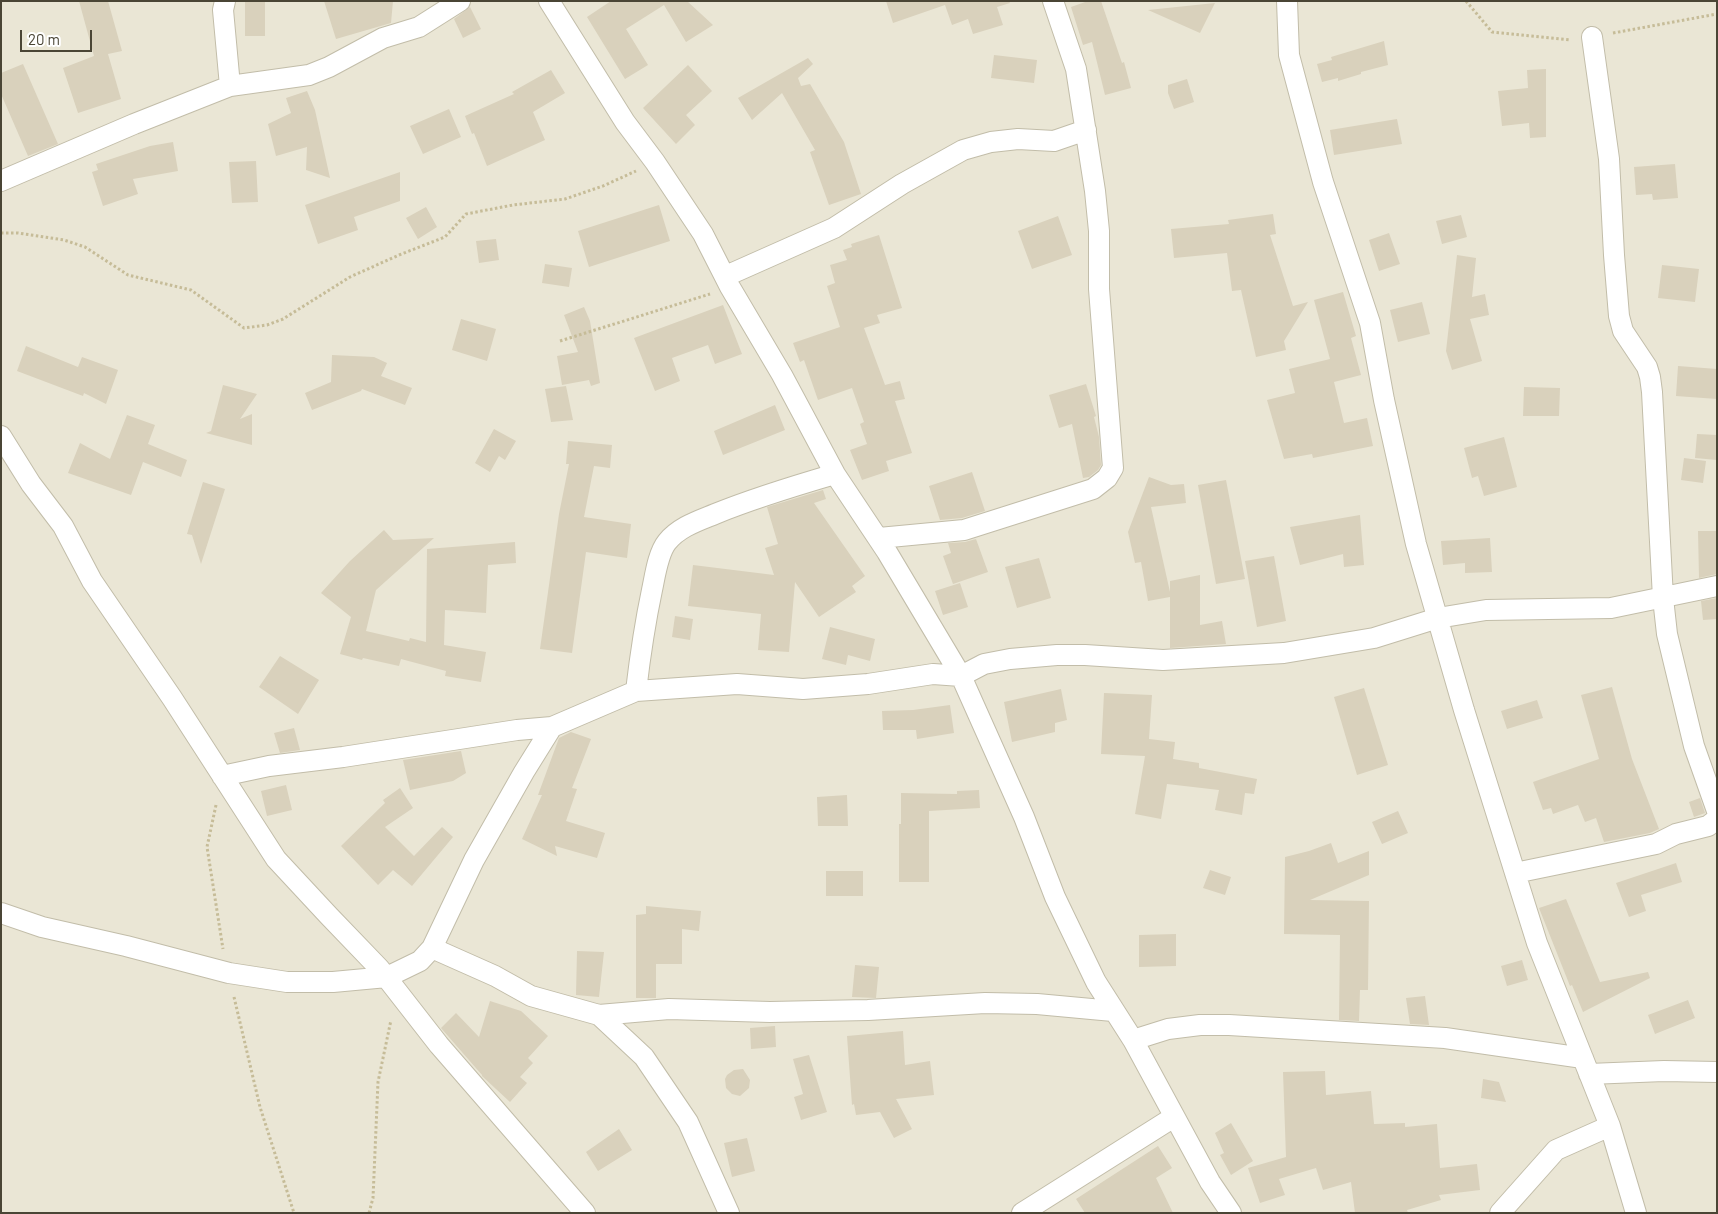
<!DOCTYPE html>
<html>
<head>
<meta charset="utf-8">
<style>
  body { margin:0 }
  #map { position:relative; width:1718px; height:1214px; overflow:hidden; background:#f6f3e8; font-family:Barlow,sans-serif }
  canvas { display:block }
  .frame { position:absolute; inset:0; border:2px solid #4a4535; pointer-events:none }
  .scale { position:absolute; left:20px; top:30px; width:72px; height:22px; box-sizing:border-box; border:2px solid #4a4535; border-top:0; padding-left:6px; font-size:15px; line-height:18px; white-space:nowrap; color:#4a4535; -webkit-text-stroke:4px #fff; paint-order:stroke }
</style>
</head>
<body>
<div id="map">
<canvas width="1718" height="1214"></canvas>
<div class="frame"></div>
<div class="scale">20 m</div>
</div>
<script>
const ctx = document.querySelector('canvas').getContext('2d');
ctx.lineJoin = 'round';
function fillPath(path, color) { ctx.fillStyle = color; ctx.fill(path, 'evenodd'); }
function strokePath(path, color, width, dash) { ctx.strokeStyle = color; ctx.lineWidth = width; ctx.lineCap = dash ? 'butt' : 'round'; ctx.setLineDash(dash || []); ctx.stroke(path); }
const residential = new Path2D(`
  M 1,1 L 1717,1 L 1717,1213 L 1,1213 Z`);
const building = new Path2D(`
  M 79,1 L 108,1 L 122,51 L 108,54 L 121,99 L 78,113 L 63,68 L 94,56 Z
  M 245,1 L 265,1 L 265,36 L 245,36 Z
  M 324,1 L 393,1 L 391,23 L 336,39 Z
  M 611,1 L 687,1 L 713,25 L 686,42 L 664,5 L 626,29 L 648,65 L 625,79 L 587,17 Z
  M 886,1 L 1009,1 L 1010,3 L 997,7 L 1003,25 L 973,34 L 968,19 L 952,25 L 945,5 L 893,23 Z
  M 1088,1 L 1101,1 L 1122,63 L 1124,62 L 1131,88 L 1105,95 L 1092,42 L 1083,45 L 1071,7 Z
  M 1215,3 L 1200,33 L 1148,10 Z
  M 470,7 L 481,29 L 463,38 L 454,19 Z
  M 1384,41 L 1388,65 L 1361,72 L 1361,74 L 1338,81 L 1338,78 L 1322,82 L 1317,64 L 1332,60 L 1331,57 Z
  M 994,55 L 1037,60 L 1034,83 L 991,78 Z
  M 808,58 L 813,64 L 798,78 L 801,86 L 810,84 L 844,142 L 861,194 L 829,205 L 810,152 L 815,150 L 782,93 L 752,120 L 738,98 Z
  M 23,64 L 58,144 L 28,156 L 1,94 L 1,73 Z
  M 688,65 L 712,91 L 686,115 L 695,125 L 676,144 L 643,108 Z
  M 1546,69 L 1546,137 L 1530,138 L 1529,123 L 1502,126 L 1498,91 L 1528,88 L 1527,70 Z
  M 551,70 L 565,93 L 533,112 L 545,140 L 487,166 L 474,133 L 472,134 L 465,116 L 514,94 L 512,92 Z
  M 1187,79 L 1194,102 L 1174,109 L 1168,93 L 1168,85 Z
  M 307,91 L 315,110 L 330,178 L 306,170 L 307,147 L 276,156 L 268,124 L 291,113 L 286,98 Z
  M 449,109 L 461,137 L 423,154 L 410,126 Z
  M 1397,119 L 1402,144 L 1334,155 L 1330,130 Z
  M 173,142 L 178,171 L 133,179 L 138,194 L 103,206 L 92,172 L 98,170 L 96,164 L 150,146 Z
  M 256,161 L 258,202 L 232,203 L 229,162 Z
  M 1675,164 L 1678,198 L 1653,200 L 1652,194 L 1636,195 L 1634,167 Z
  M 400,172 L 400,201 L 354,217 L 358,230 L 318,244 L 305,205 Z
  M 659,205 L 670,241 L 589,267 L 578,231 Z
  M 426,207 L 437,227 L 418,239 L 406,218 Z
  M 1273,214 L 1276,234 L 1270,235 L 1293,306 L 1308,302 L 1284,341 L 1286,350 L 1256,357 L 1241,290 L 1232,291 L 1227,253 L 1174,258 L 1171,229 L 1229,224 L 1228,220 Z
  M 1461,215 L 1467,237 L 1442,244 L 1436,221 Z
  M 1058,216 L 1072,255 L 1032,269 L 1018,231 Z
  M 1389,233 L 1400,264 L 1379,271 L 1369,240 Z
  M 879,235 L 902,308 L 877,315 L 880,323 L 864,328 L 885,385 L 900,381 L 905,399 L 895,401 L 912,453 L 886,461 L 889,471 L 862,480 L 850,450 L 867,444 L 860,424 L 864,422 L 852,388 L 818,400 L 804,360 L 800,362 L 793,343 L 840,327 L 827,286 L 835,283 L 830,265 L 847,260 L 843,250 L 852,247 L 851,244 Z
  M 496,239 L 499,260 L 479,263 L 476,241 Z
  M 1457,255 L 1476,258 L 1472,297 L 1485,294 L 1489,315 L 1470,319 L 1482,361 L 1452,370 L 1446,351 Z
  M 545,264 L 572,268 L 569,287 L 542,283 Z
  M 1662,265 L 1699,269 L 1695,302 L 1658,298 Z
  M 1343,292 L 1356,336 L 1351,338 L 1361,375 L 1334,382 L 1344,423 L 1367,418 L 1373,446 L 1313,458 L 1312,454 L 1284,459 L 1267,400 L 1295,393 L 1289,369 L 1330,359 L 1314,300 Z
  M 1422,302 L 1430,334 L 1398,342 L 1390,310 Z
  M 723,305 L 742,354 L 715,364 L 708,345 L 672,358 L 680,381 L 655,391 L 634,338 Z
  M 584,307 L 590,321 L 600,383 L 591,386 L 589,380 L 562,385 L 557,356 L 578,352 L 564,315 Z
  M 461,319 L 496,329 L 487,361 L 452,350 Z
  M 26,346 L 78,367 L 82,357 L 118,370 L 106,404 L 84,393 L 83,396 L 17,371 Z
  M 332,355 L 374,357 L 387,363 L 381,376 L 412,388 L 405,405 L 362,389 L 361,391 L 312,410 L 305,393 L 331,382 Z
  M 1678,366 L 1717,369 L 1717,399 L 1676,396 Z
  M 1086,384 L 1096,416 L 1094,417 L 1099,437 L 1101,465 L 1098,470 L 1089,477 L 1083,478 L 1072,424 L 1059,428 L 1049,395 Z
  M 223,385 L 257,394 L 240,419 L 252,414 L 252,445 L 206,433 L 211,431 Z
  M 566,386 L 573,420 L 551,422 L 545,389 Z
  M 1524,387 L 1560,388 L 1559,416 L 1523,416 Z
  M 775,405 L 785,430 L 723,455 L 714,431 Z
  M 127,415 L 155,425 L 148,444 L 187,460 L 181,477 L 143,462 L 131,495 L 68,473 L 80,443 L 110,459 Z
  M 494,429 L 516,441 L 505,460 L 499,456 L 490,472 L 475,463 Z
  M 1697,434 L 1717,435 L 1717,460 L 1695,458 Z
  M 1504,437 L 1517,487 L 1484,496 L 1478,476 L 1472,478 L 1464,448 Z
  M 568,441 L 612,445 L 610,468 L 594,466 L 584,517 L 631,524 L 627,558 L 586,552 L 572,653 L 540,649 L 559,514 L 569,464 L 566,464 Z
  M 1684,458 L 1706,461 L 1703,483 L 1681,480 Z
  M 972,472 L 985,511 L 962,518 L 940,520 L 929,486 Z
  M 1149,477 L 1171,485 L 1184,484 L 1186,503 L 1151,507 L 1170,592 L 1170,581 L 1200,575 L 1200,625 L 1222,621 L 1226,644 L 1170,648 L 1170,597 L 1148,601 L 1141,562 L 1135,563 L 1128,532 Z
  M 1226,480 L 1245,579 L 1216,584 L 1198,485 Z
  M 203,482 L 225,489 L 201,564 L 192,535 L 187,534 Z
  M 823,490 L 826,499 L 814,503 L 865,576 L 852,586 L 856,592 L 819,617 L 795,582 L 789,652 L 758,650 L 761,614 L 688,606 L 693,565 L 774,575 L 765,548 L 778,544 L 767,507 Z
  M 1360,515 L 1364,565 L 1344,567 L 1343,554 L 1300,565 L 1290,527 Z
  M 384,530 L 393,540 L 434,538 L 376,590 L 366,631 L 409,641 L 410,638 L 426,642 L 427,549 L 515,542 L 516,563 L 488,565 L 486,613 L 445,610 L 444,645 L 486,652 L 481,682 L 445,676 L 446,671 L 401,659 L 399,666 L 363,658 L 362,660 L 340,654 L 351,617 L 321,593 L 350,561 Z
  M 1698,531 L 1717,531 L 1717,574 L 1699,578 Z
  M 1490,538 L 1492,572 L 1465,573 L 1465,563 L 1443,565 L 1441,541 Z
  M 976,539 L 988,572 L 953,584 L 943,556 L 951,553 L 948,543 L 965,542 Z
  M 1274,556 L 1286,621 L 1257,627 L 1245,561 Z
  M 1039,558 L 1051,598 L 1017,608 L 1005,567 Z
  M 960,583 L 968,607 L 943,615 L 935,591 Z
  M 1717,598 L 1717,619 L 1703,620 L 1701,601 Z
  M 675,616 L 693,619 L 690,640 L 672,637 Z
  M 830,627 L 875,639 L 870,661 L 848,655 L 846,665 L 822,659 Z
  M 280,656 L 319,680 L 298,714 L 259,687 Z
  M 1612,687 L 1632,759 L 1659,829 L 1650,833 L 1604,842 L 1596,818 L 1585,822 L 1578,805 L 1553,814 L 1551,808 L 1543,810 L 1533,782 L 1599,759 L 1581,695 Z
  M 1364,688 L 1388,765 L 1357,775 L 1334,697 Z
  M 1061,689 L 1067,720 L 1055,723 L 1055,732 L 1012,742 L 1004,702 Z
  M 1104,693 L 1152,695 L 1149,739 L 1175,742 L 1173,759 L 1199,763 L 1199,768 L 1257,779 L 1254,794 L 1245,793 L 1242,815 L 1215,810 L 1219,790 L 1167,784 L 1161,819 L 1135,814 L 1145,756 L 1101,754 Z
  M 1537,700 L 1543,718 L 1507,729 L 1501,711 Z
  M 950,705 L 954,733 L 917,739 L 916,730 L 883,730 L 882,711 L 913,710 Z
  M 294,728 L 300,750 L 280,753 L 274,733 Z
  M 571,732 L 591,739 L 572,788 L 577,789 L 566,821 L 605,833 L 597,858 L 555,846 L 557,856 L 522,839 L 542,795 L 538,795 L 559,738 Z
  M 461,751 L 466,773 L 453,781 L 410,790 L 403,760 Z
  M 286,785 L 292,810 L 267,816 L 261,791 Z
  M 400,788 L 413,808 L 385,827 L 414,856 L 442,827 L 453,837 L 412,886 L 393,870 L 378,885 L 341,846 L 385,803 L 383,800 Z
  M 979,790 L 980,808 L 929,811 L 929,882 L 899,882 L 899,824 L 901,824 L 901,793 L 957,794 L 957,791 Z
  M 847,795 L 848,826 L 818,826 L 817,797 Z
  M 1700,798 L 1705,813 L 1694,817 L 1689,802 Z
  M 1398,811 L 1408,833 L 1382,844 L 1372,822 Z
  M 1331,843 L 1338,863 L 1369,851 L 1369,875 L 1310,900 L 1369,901 L 1368,990 L 1360,990 L 1359,1021 L 1339,1020 L 1340,935 L 1284,934 L 1285,857 L 1309,851 Z
  M 1676,863 L 1682,882 L 1641,895 L 1646,911 L 1629,917 L 1616,883 Z
  M 1210,870 L 1231,877 L 1225,895 L 1203,888 Z
  M 826,871 L 863,871 L 863,896 L 826,896 Z
  M 1566,899 L 1600,982 L 1648,972 L 1650,978 L 1583,1012 L 1572,985 L 1570,986 L 1539,908 Z
  M 646,906 L 701,911 L 699,931 L 682,929 L 682,964 L 656,964 L 656,998 L 636,998 L 636,915 L 646,914 Z
  M 1176,934 L 1176,966 L 1139,967 L 1139,935 Z
  M 577,951 L 604,952 L 599,997 L 576,995 Z
  M 1522,960 L 1528,980 L 1507,986 L 1501,966 Z
  M 855,965 L 879,967 L 876,998 L 852,997 Z
  M 1425,996 L 1429,1025 L 1410,1024 L 1406,998 Z
  M 1688,1000 L 1695,1018 L 1655,1034 L 1648,1015 Z
  M 490,1001 L 521,1011 L 548,1036 L 528,1058 L 533,1063 L 520,1077 L 527,1083 L 510,1102 L 482,1076 L 482,1075 L 441,1028 L 456,1013 L 479,1037 Z
  M 775,1026 L 776,1047 L 751,1049 L 750,1028 Z
  M 903,1031 L 905,1065 L 930,1061 L 934,1095 L 896,1099 L 912,1129 L 894,1138 L 880,1112 L 856,1115 L 854,1104 L 852,1105 L 847,1036 Z
  M 809,1055 L 827,1112 L 801,1120 L 794,1097 L 803,1094 L 793,1059 Z
  M 743,1069 L 750,1080 L 749,1088 L 740,1096 L 732,1094 L 726,1088 L 725,1079 L 727,1075 L 734,1070 Z
  M 1325,1071 L 1326,1095 L 1371,1091 L 1374,1124 L 1405,1123 L 1405,1127 L 1437,1124 L 1440,1168 L 1477,1164 L 1480,1190 L 1439,1195 L 1441,1200 L 1407,1210 L 1408,1213 L 1355,1213 L 1351,1182 L 1323,1190 L 1316,1168 L 1279,1179 L 1285,1195 L 1260,1203 L 1248,1168 L 1286,1157 L 1283,1072 Z
  M 1483,1079 L 1499,1082 L 1506,1102 L 1481,1098 Z
  M 1231,1123 L 1253,1161 L 1231,1175 L 1220,1155 L 1224,1153 L 1215,1133 Z
  M 619,1129 L 632,1150 L 598,1171 L 586,1152 Z
  M 747,1138 L 755,1171 L 732,1177 L 724,1143 Z
  M 1158,1146 L 1172,1168 L 1156,1178 L 1173,1213 L 1085,1213 L 1076,1199 Z`);
const path = new Path2D(`
  M 1466,1 L 1492,32 L 1570,40
  M 1613,33 L 1717,14
  M 1,233 L 18,233 L 64,240 L 85,247 L 128,275 L 191,290 L 244,328 L 267,325 L 283,319 L 350,277 L 399,255 L 445,237 L 466,214 L 513,205 L 565,199 L 603,186 L 636,171
  M 560,341 L 710,294
  M 216,805 L 207,847 L 223,949
  M 234,997 L 260,1107 L 294,1213
  M 369,1213 L 373,1198 L 378,1082 L 391,1020`);
const street = new Path2D(`
  M 225,1 L 223,10 L 230,86
  M 549,1 L 625,122 L 655,162 L 703,234 L 730,287 L 782,375 L 835,474 L 887,552 L 961,676 L 1024,817 L 1055,897 L 1096,982 L 1133,1040 L 1210,1182 L 1231,1213
  M 1287,1 L 1289,55 L 1323,182 L 1370,323 L 1384,400 L 1416,544 L 1464,710 L 1537,943 L 1610,1126 L 1636,1213
  M 1592,37 L 1609,159 L 1614,255 L 1619,316 L 1623,331 L 1647,367 L 1650,377 L 1652,392 L 1663,598 L 1667,634 L 1694,746 L 1717,811
  M 1,181 L 134,124 L 230,86 L 309,75 L 329,67 L 383,38 L 419,27 L 460,1
  M 726,276 L 834,228 L 902,184 L 963,150 L 991,142 L 1018,139 L 1054,141 L 1086,130
  M 1,436 L 31,484 L 63,526 L 92,581 L 172,698 L 276,859 L 329,916 L 379,968 L 439,1045 L 585,1213
  M 879,538 L 964,530 L 1093,489 L 1107,478 L 1113,468 L 1099,289 L 1099,231 L 1095,191 L 1076,69 L 1053,1
  M 636,691 C 640,657 645,623 652,590 C 655,576 658,553 667,542 C 679,527 698,521 715,514 C 754,498 794,486 835,474
  M 222,776 L 269,766 L 343,757 L 517,730 L 552,727 L 636,691 L 737,684 L 803,689 L 868,684 L 933,674 L 961,676 L 984,664 L 1010,659 L 1057,655 L 1085,655 L 1163,660 L 1284,653 L 1374,638 L 1438,618 L 1486,610 L 1611,608 L 1717,586
  M 1515,873 L 1656,844 L 1676,834 L 1708,826 L 1717,819
  M 1,913 L 42,927 L 126,946 L 229,973 L 287,982 L 333,982 L 387,977 L 420,961 L 432,948 L 495,976 L 531,996 L 599,1015 L 669,1009 L 770,1012 L 868,1010 L 985,1003 L 1037,1004 L 1113,1011
  M 432,948 L 474,860 L 524,772 L 552,727
  M 599,1015 L 644,1057 L 688,1122 L 729,1213
  M 1133,1040 L 1168,1029 L 1200,1025 L 1229,1025 L 1445,1038 L 1583,1058
  M 1589,1074 L 1664,1071 L 1717,1072
  M 1022,1213 L 1174,1117
  M 1500,1213 L 1556,1150 L 1610,1126`);
fillPath(residential, '#eae6d5');
fillPath(building, '#d9d1bc');
strokePath(street, '#c2bda9', 22);
strokePath(path, '#c6bc98', 3, [2.5, 2.5]);
strokePath(street, '#fff', 20);
</script>
</body>
</html>
